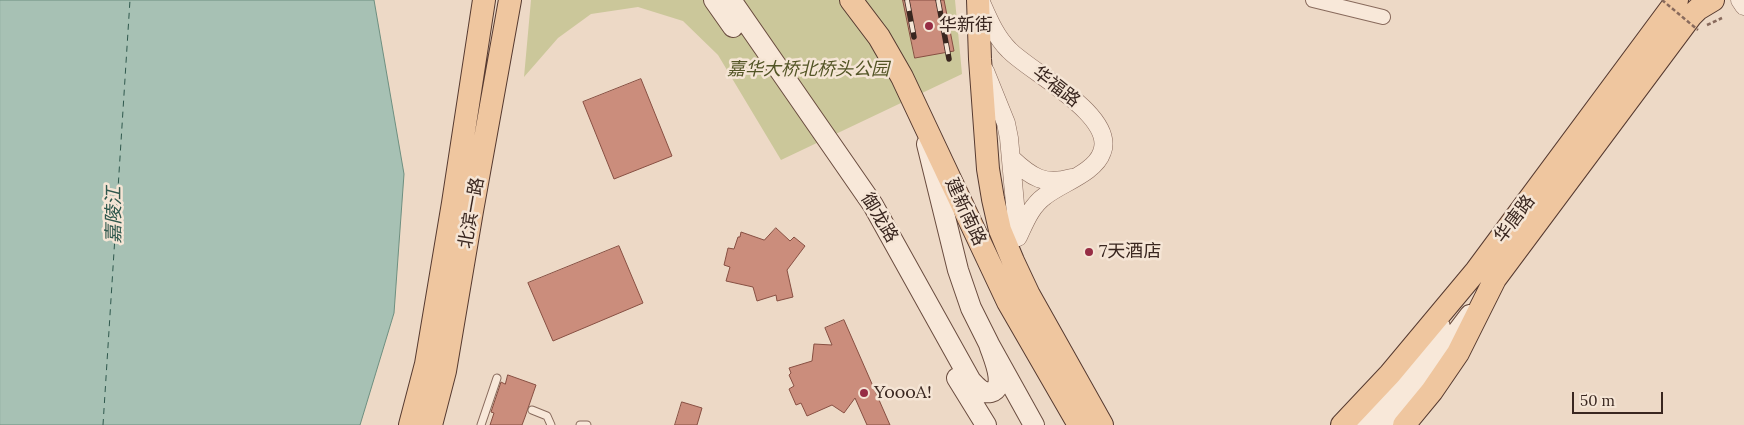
<!DOCTYPE html>
<html>
<head>
<meta charset="utf-8">
<style>
  body { margin:0 }
  #map { position:relative; width:1744px; height:425px; overflow:hidden; background:#edd9c6; font-family:Lora,serif }
  canvas { display:block }
  .scale { position:absolute; left:1572px; top:392px; width:91px; height:22px; box-sizing:border-box; border:2px solid #39261f; border-top:0; padding-left:6px; font-size:15px; line-height:18px; white-space:nowrap; color:#39261f; -webkit-text-stroke:4px #f5e5d5; paint-order:stroke }
</style>
</head>
<body>
<div id="map">
<canvas width="1744" height="425"></canvas>
<div class="scale">50 m</div>
</div>
<script>
const ctx = document.querySelector('canvas').getContext('2d');
ctx.lineJoin = 'round';
function fillPath(path, color) { ctx.fillStyle = color; ctx.fill(path, 'evenodd'); }
function strokePath(path, color, width, dash) { ctx.strokeStyle = color; ctx.lineWidth = width; ctx.lineCap = dash ? 'butt' : 'round'; ctx.setLineDash(dash || []); ctx.stroke(path); }
function label(font, color, halo, rows, align = 'center') {
  ctx.font = font + ' Lora,"Noto Sans SC",serif'; ctx.lineWidth = 5; ctx.setLineDash([]); ctx.textBaseline = 'middle'; ctx.strokeStyle = halo; ctx.fillStyle = color; for (const [text, x, y, turn = 0] of rows) {
    ctx.save(); ctx.translate(x, y); ctx.rotate((+turn || 0) * Math.PI / 180); ctx.textAlign = isNaN(turn) ? turn : align; if (halo) ctx.strokeText(text, 0, 0); ctx.fillText(text, 0, 0); ctx.restore();
  }
}
const green = new Path2D(`
  M 531,0 L 955,0 L 962,74 L 781,160 L 718,55 L 683,21 L 638,7 L 591,14 L 558,38 L 524,77 Z`);
const water = new Path2D(`
  M 0,0 L 374,0 L 404,174 L 394,313 L 360,425 L 0,425 Z`);
const ferry = new Path2D(`
  M 103,425 L 130,0`);
const building = new Path2D(`
  M 903,0 L 944,0 L 954,51 L 915,58 Z
  M 641,79 L 672,156 L 614,179 L 583,102 Z
  M 776,228 L 790,241 L 794,237 L 805,246 L 787,270 L 793,297 L 777,301 L 776,295 L 757,301 L 753,287 L 726,281 L 730,267 L 724,265 L 728,248 L 734,249 L 738,237 L 740,237 L 741,232 L 764,240 Z
  M 619,246 L 643,303 L 553,341 L 528,283 Z
  M 844,320 L 890,425 L 867,425 L 855,398 L 844,413 L 832,405 L 807,416 L 801,403 L 796,405 L 789,389 L 794,386 L 789,375 L 791,373 L 789,368 L 812,361 L 814,344 L 832,345 L 825,328 Z
  M 508,375 L 536,385 L 525,417 L 522,425 L 490,425 L 494,413 L 491,412 L 501,382 L 505,384 Z
  M 682,402 L 702,408 L 697,425 L 675,425 Z`);
const path = new Path2D(`
  M 1707,25 L 1722,18`);
const service = new Path2D(`
  M 532,410 L 547,416 L 551,425
  M 481,425 L 497,378
  M 580,425 L 587,425`);
const minor = new Path2D(`
  M 1313,0 L 1383,17`);
const tertiary = new Path2D(`
  M 980,0 C 988,18 995,36 1009,50 C 1030,72 1116,115 1102,152 C 1095,173 1061,183 1045,196 C 1031,206 1025,222 1018,237
  M 1740,0 L 1744,6
  M 985,71 L 1006,123 L 1009,138 L 1018,237
  M 1012,159 C 1031,177 1045,186 1071,178`);
const secondary = new Path2D(`
  M 714,0 L 733,27
  M 731,0 L 873,205 L 971,381 C 977,387 982,394 991,392 C 1008,387 992,355 989,344
  M 927,144 L 958,270 L 971,308 L 989,344 L 1034,425
  M 957,378 L 986,425
  M 1363,425 L 1407,375 L 1440,327
  M 1383,425 L 1419,382 L 1470,315`);
const primary = new Path2D(`
  M 851,0 L 879,37 L 902,77 L 1008,302 L 1079,425
  M 978,0 L 980,59 L 988,169 L 993,199 L 1000,230 L 1013,261 L 1029,295 L 1102,425
  M 410,425 L 426,364 L 453,203 L 484,0
  M 431,425 L 445,371 L 472,211 L 510,0
  M 1342,425 L 1390,374 L 1476,271 L 1677,0
  M 1404,425 L 1432,391 L 1458,353 L 1495,279 L 1691,16 L 1698,9 L 1713,0`);
const rail = new Path2D(`
  M 907,0 L 914,37
  M 938,0 L 949,59`);
const pathBridge = new Path2D(`
  M 1662,0 L 1698,30`);
const markers = [
  [929,26,5,"#962d44"],
  [1089,252,5,"#962d44"],
  [864,393,5,"#962d44"]
];
const poiNames = [
  ["华新街",939,26],
  ["7天酒店",1099,252],
  ["YoooA!",874,393]
];
const parkNames = [
  ["嘉华大桥北桥头公园",808,70]
];
const streetNames = [
  ["华福路",1056,87,38],
  ["建新南路",965,212,65],
  ["北滨一路",472,213,-80],
  ["御龙路",879,218,59],
  ["华唐路",1515,219,-53]
];
const waterNames = [
  ["嘉陵江",115,215,-90]
];
fillPath(green, '#cbc79a');
fillPath(water, '#a7c1b4');
strokePath(water, '#6e8f80', 1);
strokePath(ferry, '#2f584d', 1, [6, 5]);
fillPath(building, '#cb8d7c');
strokePath(building, '#874f42', 1);
strokePath(service, '#886a5c', 9);
strokePath(minor, '#886a5c', 16);
strokePath(tertiary, '#886a5c', 19);
strokePath(secondary, '#6a4c3f', 22);
strokePath(primary, '#563a30', 24);
strokePath(path, '#886a5c', 2.5, [4, 2.5]);
strokePath(service, '#f8e8d9', 7);
strokePath(minor, '#f8e8d9', 14);
strokePath(tertiary, '#f8e8d9', 18);
strokePath(secondary, '#f8e8d9', 20);
strokePath(primary, '#efc69f', 22);
strokePath(rail, '#39261f', 5.5);
strokePath(rail, '#f5e5d5', 4, [11]);
strokePath(pathBridge, '#886a5c', 2.5, [4, 2.5]);
for (const [x, y, r, color] of markers) { const dot = new Path2D(); dot.arc(x, y, r, 0, 2 * Math.PI); ctx.fillStyle = color; ctx.fill(dot); strokePath(dot, '#f5e5d5', 2); }
label('18px', '#39261f', '#f5e5d5', poiNames, 'left');
label('italic 18px', '#535526', '#f5e5d5', parkNames);
label('18px', '#39261f', '#f5e5d5', streetNames);
label('italic 19px', '#2f584d', '#f5e5d5', waterNames);
</script>
</body>
</html>
